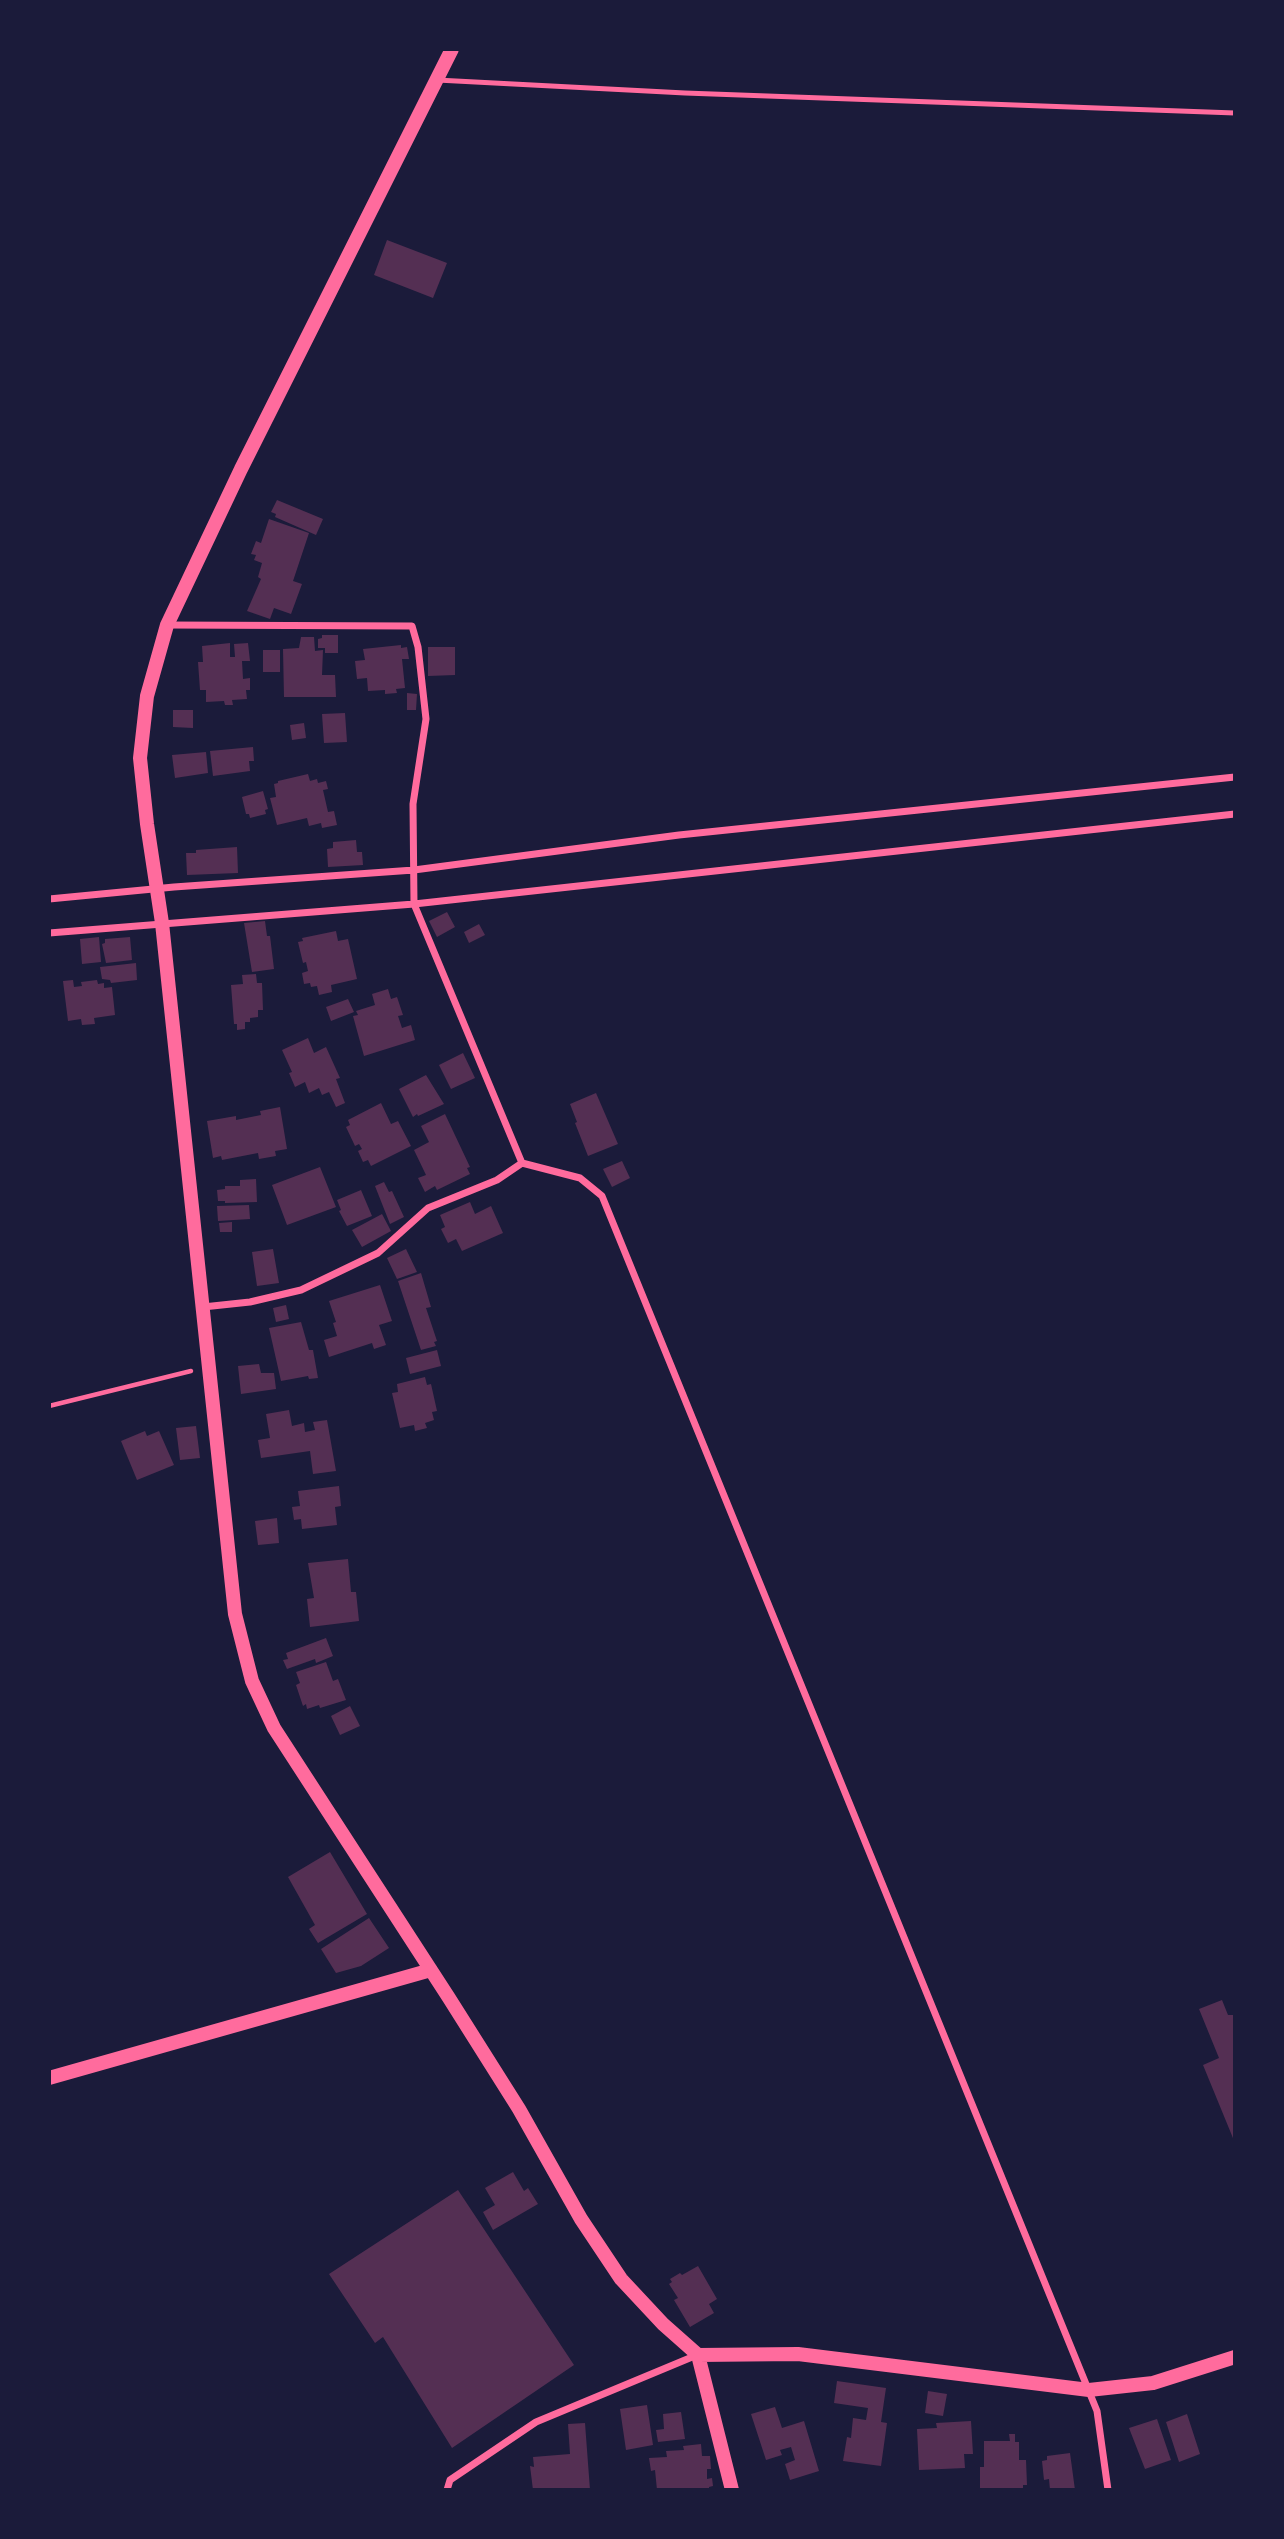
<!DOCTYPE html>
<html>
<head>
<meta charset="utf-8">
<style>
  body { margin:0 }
  #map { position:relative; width:1284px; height:2539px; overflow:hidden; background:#1b1b3a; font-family:"Public Sans",sans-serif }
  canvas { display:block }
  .frame { position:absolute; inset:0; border:51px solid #1b1b3a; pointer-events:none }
</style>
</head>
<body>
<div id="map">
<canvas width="1284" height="2539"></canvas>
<div class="frame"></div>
</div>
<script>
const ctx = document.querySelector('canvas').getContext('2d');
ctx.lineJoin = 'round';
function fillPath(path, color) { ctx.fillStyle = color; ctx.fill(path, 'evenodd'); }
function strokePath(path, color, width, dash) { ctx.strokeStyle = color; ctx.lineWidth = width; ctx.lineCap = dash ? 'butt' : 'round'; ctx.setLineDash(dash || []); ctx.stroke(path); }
const building = new Path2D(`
  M 387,240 L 447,263 L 433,298 L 374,275 Z
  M 277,500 L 323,519 L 316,535 L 275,517 L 276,514 L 271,512 Z
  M 269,519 L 309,533 L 293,581 L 302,584 L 291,614 L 274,608 L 270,619 L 247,611 L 261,579 L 258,577 L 262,563 L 254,560 L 256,555 L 251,554 L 256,541 L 261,543 Z
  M 322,635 L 338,635 L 338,653 L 325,653 L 325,648 L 318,648 L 318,639 L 322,638 Z
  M 301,637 L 314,637 L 315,651 L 323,650 L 322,675 L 335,675 L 336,697 L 284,697 L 283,649 L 299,648 Z
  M 230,643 L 230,657 L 235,657 L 234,644 L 248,643 L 250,661 L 242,661 L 243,679 L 250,678 L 250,690 L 246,690 L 247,699 L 232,700 L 233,705 L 225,705 L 224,701 L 206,702 L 206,690 L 200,690 L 198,662 L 203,662 L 202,646 Z
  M 401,645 L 401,648 L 407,647 L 409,659 L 402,659 L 405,688 L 396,689 L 397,693 L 385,694 L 385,690 L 368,691 L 367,678 L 357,679 L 355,661 L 365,660 L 363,649 Z
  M 428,647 L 455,647 L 455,675 L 428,676 Z
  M 263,650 L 280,650 L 280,672 L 263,672 Z
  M 407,693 L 417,694 L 416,710 L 407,710 Z
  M 173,710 L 193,710 L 193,728 L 173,727 Z
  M 345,713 L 347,742 L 324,743 L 322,714 Z
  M 304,723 L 306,738 L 292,740 L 290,725 Z
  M 253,747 L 254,761 L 249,761 L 250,771 L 213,776 L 210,751 Z
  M 206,752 L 208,773 L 175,778 L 172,755 Z
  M 308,774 L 310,781 L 317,779 L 318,783 L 326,781 L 328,789 L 323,790 L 328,812 L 334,811 L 337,825 L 322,828 L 321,823 L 309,826 L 307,818 L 277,825 L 270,798 L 276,797 L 274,784 L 278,783 L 278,781 Z
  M 263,791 L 268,809 L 265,810 L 266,814 L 250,818 L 249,814 L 246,814 L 242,797 Z
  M 356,840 L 357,852 L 362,852 L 363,865 L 328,867 L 327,849 L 333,848 L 333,842 Z
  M 237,847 L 238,873 L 187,875 L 186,853 L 196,853 L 196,850 Z
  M 447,912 L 455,927 L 437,937 L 429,921 Z
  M 265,921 L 267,936 L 270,936 L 274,969 L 252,972 L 244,923 Z
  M 479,924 L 485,935 L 469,943 L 464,932 Z
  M 336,931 L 338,941 L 348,939 L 357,979 L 331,985 L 332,992 L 319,995 L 317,986 L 311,987 L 310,983 L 304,984 L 302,973 L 308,971 L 306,962 L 303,963 L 298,942 L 303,941 L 302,938 Z
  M 99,937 L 101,962 L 82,964 L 80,939 Z
  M 130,937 L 132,960 L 106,963 L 102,944 L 105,943 L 105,939 Z
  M 136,963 L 137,980 L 111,983 L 110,980 L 102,979 L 100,967 Z
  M 256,974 L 257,983 L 262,983 L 263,1010 L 258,1010 L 258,1017 L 250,1018 L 250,1022 L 245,1022 L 245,1029 L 237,1030 L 237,1024 L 234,1024 L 231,985 L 243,984 L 242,975 Z
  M 73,980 L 74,987 L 82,986 L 81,982 L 97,980 L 98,984 L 104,983 L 104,988 L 112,987 L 115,1015 L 94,1018 L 95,1024 L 82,1025 L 81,1019 L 68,1021 L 63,981 Z
  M 388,989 L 391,999 L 397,997 L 403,1015 L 398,1016 L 402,1028 L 411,1025 L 415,1040 L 364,1056 L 353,1016 L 358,1015 L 356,1011 L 375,1005 L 372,994 Z
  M 348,999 L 354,1012 L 331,1021 L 326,1007 Z
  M 308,1038 L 314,1053 L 326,1047 L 340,1078 L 336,1079 L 345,1103 L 336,1107 L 329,1092 L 322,1095 L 319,1088 L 309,1093 L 305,1082 L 295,1087 L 289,1073 L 292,1072 L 282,1050 Z
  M 463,1053 L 475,1078 L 451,1089 L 439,1065 Z
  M 426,1075 L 444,1104 L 418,1116 L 417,1114 L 413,1117 L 399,1089 Z
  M 596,1093 L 618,1144 L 588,1156 L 575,1123 L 577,1122 L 570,1104 Z
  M 381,1103 L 391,1124 L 398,1121 L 411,1146 L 371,1166 L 368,1160 L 363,1162 L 358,1151 L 362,1149 L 359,1144 L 355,1146 L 346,1127 L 350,1125 L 348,1120 Z
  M 280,1107 L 287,1149 L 275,1151 L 276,1156 L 259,1159 L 258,1153 L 222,1160 L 221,1156 L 213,1158 L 207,1121 L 236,1116 L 236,1120 L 261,1115 L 260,1111 Z
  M 445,1114 L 470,1167 L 467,1168 L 470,1174 L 437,1190 L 435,1186 L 425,1192 L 418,1178 L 426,1175 L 414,1150 L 429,1142 L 421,1126 Z
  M 622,1161 L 630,1178 L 612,1187 L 603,1169 Z
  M 320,1167 L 336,1207 L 287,1225 L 272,1185 Z
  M 256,1179 L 257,1202 L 225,1203 L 225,1201 L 218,1201 L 217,1190 L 225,1189 L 225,1186 L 240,1186 L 240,1180 Z
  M 384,1182 L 389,1192 L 392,1191 L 404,1217 L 390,1224 L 375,1186 Z
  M 361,1190 L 372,1216 L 347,1226 L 339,1211 L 341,1210 L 337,1200 Z
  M 470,1202 L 475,1214 L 491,1206 L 503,1233 L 462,1251 L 456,1239 L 448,1243 L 441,1229 L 445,1227 L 440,1215 Z
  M 249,1205 L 250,1219 L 218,1221 L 217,1206 Z
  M 382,1214 L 391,1231 L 362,1247 L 352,1230 Z
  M 232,1222 L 232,1232 L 220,1232 L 219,1223 Z
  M 273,1249 L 279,1283 L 257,1286 L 252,1252 Z
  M 406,1249 L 417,1272 L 397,1279 L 387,1258 Z
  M 421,1273 L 431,1307 L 426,1308 L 437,1341 L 434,1342 L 436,1346 L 421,1350 L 398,1281 Z
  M 380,1285 L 392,1321 L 379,1325 L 386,1345 L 374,1349 L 372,1343 L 329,1357 L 324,1340 L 337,1336 L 333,1323 L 336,1322 L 329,1301 Z
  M 286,1305 L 289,1319 L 276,1322 L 273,1308 Z
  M 301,1322 L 309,1350 L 313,1350 L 318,1378 L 309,1379 L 308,1376 L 281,1381 L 269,1328 Z
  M 437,1350 L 441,1366 L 410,1374 L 406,1358 Z
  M 259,1364 L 261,1373 L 274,1373 L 276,1389 L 241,1394 L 238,1366 Z
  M 425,1377 L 427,1385 L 431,1384 L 437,1411 L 432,1412 L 434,1420 L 425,1423 L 427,1428 L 415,1431 L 414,1425 L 400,1428 L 392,1393 L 398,1392 L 397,1384 Z
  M 289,1410 L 292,1426 L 304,1423 L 305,1432 L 315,1430 L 313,1422 L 327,1420 L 336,1471 L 313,1474 L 310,1451 L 261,1458 L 258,1440 L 270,1438 L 266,1414 Z
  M 196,1426 L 200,1458 L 180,1460 L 176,1428 Z
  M 145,1431 L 147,1436 L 159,1431 L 174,1465 L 137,1480 L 121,1441 Z
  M 339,1486 L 341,1506 L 335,1507 L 337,1525 L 302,1529 L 301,1519 L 294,1520 L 292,1507 L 300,1506 L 298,1491 Z
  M 277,1518 L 279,1543 L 258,1545 L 255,1521 Z
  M 348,1559 L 351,1592 L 356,1592 L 359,1621 L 310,1627 L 307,1599 L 314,1598 L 308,1563 Z
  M 326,1638 L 333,1656 L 316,1663 L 315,1659 L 287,1669 L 283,1660 L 288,1659 L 286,1653 Z
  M 326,1662 L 333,1681 L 338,1679 L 346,1700 L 320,1708 L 319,1705 L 307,1709 L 306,1704 L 303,1706 L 296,1685 L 300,1683 L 296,1672 Z
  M 350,1706 L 360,1726 L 340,1735 L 331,1716 Z
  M 330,1852 L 367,1914 L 318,1943 L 309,1929 L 315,1925 L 288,1877 Z
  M 369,1918 L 389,1948 L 361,1966 L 336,1973 L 321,1949 Z
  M 1222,2000 L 1228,2015 L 1235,2015 L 1235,2143 L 1203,2065 L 1219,2058 L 1199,2009 Z
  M 513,2172 L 524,2191 L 528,2188 L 538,2204 L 493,2230 L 483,2212 L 495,2205 L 485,2188 Z
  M 458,2190 L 574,2365 L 452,2448 L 383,2337 L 375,2343 L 329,2274 Z
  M 698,2266 L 717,2299 L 709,2304 L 714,2313 L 690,2327 L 674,2300 L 678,2298 L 669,2284 L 672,2282 L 670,2279 L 680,2273 L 682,2275 Z
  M 837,2381 L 886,2388 L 881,2422 L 887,2423 L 881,2466 L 843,2461 L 847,2437 L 851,2438 L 853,2418 L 866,2420 L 868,2408 L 834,2403 Z
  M 928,2391 L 947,2394 L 943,2416 L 925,2413 Z
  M 647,2405 L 653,2445 L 626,2450 L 620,2409 Z
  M 775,2407 L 782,2428 L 804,2421 L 819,2471 L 790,2480 L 785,2464 L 795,2460 L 791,2447 L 780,2450 L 782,2455 L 766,2460 L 751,2414 Z
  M 681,2412 L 685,2439 L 658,2442 L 656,2430 L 664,2429 L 663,2414 Z
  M 1187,2414 L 1200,2454 L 1179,2462 L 1166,2422 Z
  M 1157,2419 L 1171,2460 L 1145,2469 L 1129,2428 Z
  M 971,2421 L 973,2454 L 964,2454 L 965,2468 L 919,2470 L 917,2429 L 937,2428 L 936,2423 Z
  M 585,2423 L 590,2490 L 533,2490 L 530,2466 L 534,2467 L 533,2457 L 570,2454 L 568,2424 Z
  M 1009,2434 L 1015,2434 L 1015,2442 L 1019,2442 L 1019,2460 L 1026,2460 L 1027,2485 L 1023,2485 L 1023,2490 L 980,2490 L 980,2467 L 984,2467 L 984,2441 L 1010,2441 Z
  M 701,2444 L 702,2456 L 710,2456 L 711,2469 L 707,2469 L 707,2479 L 712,2478 L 713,2486 L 709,2487 L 709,2490 L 657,2490 L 655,2470 L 651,2471 L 649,2458 L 667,2457 L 666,2451 L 684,2450 L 683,2446 Z
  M 1070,2453 L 1075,2490 L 1050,2490 L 1049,2479 L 1044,2480 L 1042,2461 L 1047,2460 L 1047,2456 Z`);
const path = new Path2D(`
  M 49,1406 L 191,1371`);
const service = new Path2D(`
  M 437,80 L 685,93 L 1235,113`);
const minor = new Path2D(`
  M 167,625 L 412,626 L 418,647 L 426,719 L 413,804 L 414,904 L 522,1163 L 580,1178 L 602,1196 L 1097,2411 L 1108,2490
  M 49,899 L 174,887 L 414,870 L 679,835 L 1235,777
  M 49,933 L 414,904 L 1235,814
  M 203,1307 L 250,1302 L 301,1290 L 378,1253 L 428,1208 L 497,1180 L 522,1163
  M 447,2490 L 450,2480 L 536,2422 L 697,2355`);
const secondary = new Path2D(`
  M 452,49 L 241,469 L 167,625 L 147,696 L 140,758 L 147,824 L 162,923 L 235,1614 L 252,1681 L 274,1728 L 449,1998 L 519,2109 L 581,2219 L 621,2279 L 663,2324 L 698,2355 L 798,2354 L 1089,2390 L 1153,2383 L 1235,2357
  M 49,2078 L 431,1970
  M 698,2355 L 732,2490`);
fillPath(building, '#542f53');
strokePath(path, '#ff6b9d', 4.5);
strokePath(service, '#ff6b9d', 5);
strokePath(minor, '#ff6b9d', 7);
strokePath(secondary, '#ff6b9d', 14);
</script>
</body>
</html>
